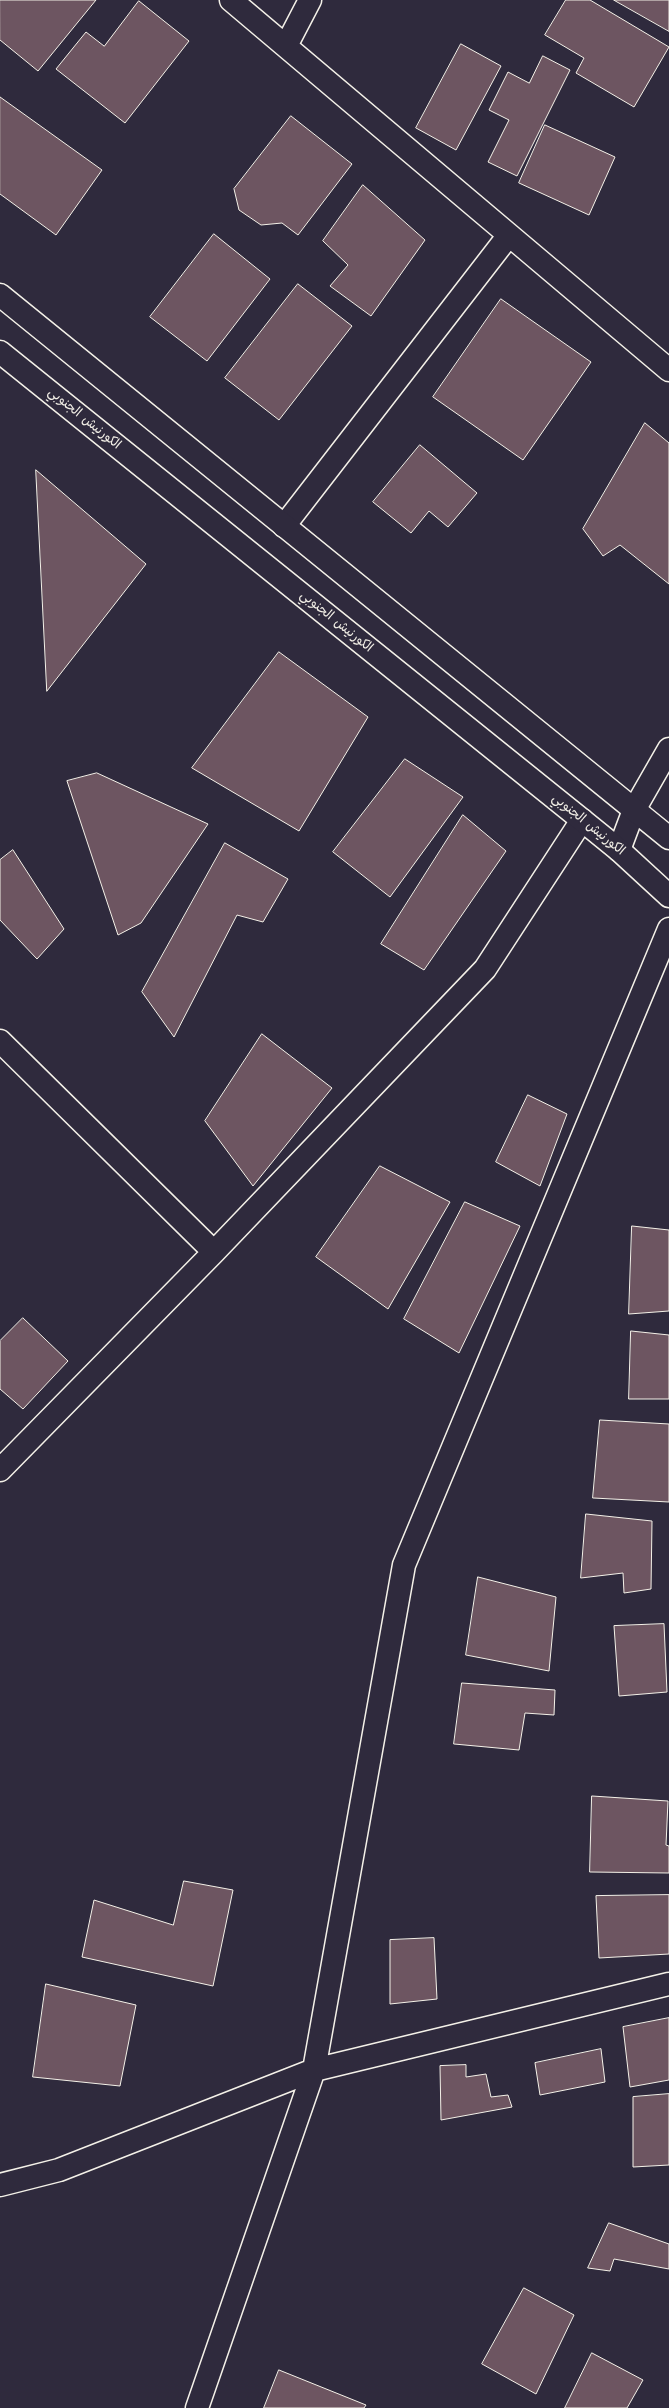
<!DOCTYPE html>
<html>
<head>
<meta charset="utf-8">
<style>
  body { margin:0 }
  canvas { display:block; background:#2f2a3d }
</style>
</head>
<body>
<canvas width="669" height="2408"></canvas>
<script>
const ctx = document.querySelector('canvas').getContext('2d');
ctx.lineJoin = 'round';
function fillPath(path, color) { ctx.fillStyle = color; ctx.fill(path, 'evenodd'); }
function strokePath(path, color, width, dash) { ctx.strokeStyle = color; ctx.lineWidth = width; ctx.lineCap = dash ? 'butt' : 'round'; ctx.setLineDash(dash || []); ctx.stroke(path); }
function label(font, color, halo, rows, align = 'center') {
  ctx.font = font + ' "Architects Daughter","Playpen Sans Arabic",sans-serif'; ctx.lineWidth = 3; ctx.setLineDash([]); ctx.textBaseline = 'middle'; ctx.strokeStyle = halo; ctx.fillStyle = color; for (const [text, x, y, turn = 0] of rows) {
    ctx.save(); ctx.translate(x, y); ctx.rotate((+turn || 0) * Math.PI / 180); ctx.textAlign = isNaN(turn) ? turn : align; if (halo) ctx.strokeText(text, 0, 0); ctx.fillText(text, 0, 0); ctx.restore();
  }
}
const building = new Path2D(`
  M 0,0 L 96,0 L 38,71 L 0,40 Z
  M 566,0 L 590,0 L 669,47 L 634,107 L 576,73 L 584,58 L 545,35 Z
  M 614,0 L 669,0 L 669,31 Z
  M 139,1 L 189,41 L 125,123 L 56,69 L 86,32 L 104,46 Z
  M 461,44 L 501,66 L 456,150 L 416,128 Z
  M 543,56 L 570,70 L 517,176 L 488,162 L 509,120 L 489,110 L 508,72 L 529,83 Z
  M 0,97 L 102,170 L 56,235 L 0,194 Z
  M 291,116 L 352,164 L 298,235 L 282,223 L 261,225 L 239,210 L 234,189 Z
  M 545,125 L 615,157 L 589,215 L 519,183 Z
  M 363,185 L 425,240 L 371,316 L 330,286 L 348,265 L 323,241 Z
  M 214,234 L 270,279 L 207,361 L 150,317 Z
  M 298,284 L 352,326 L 279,420 L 225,378 Z
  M 501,299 L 591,362 L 523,460 L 433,397 Z
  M 645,423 L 669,443 L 669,584 L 620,545 L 603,556 L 583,529 Z
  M 420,445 L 477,493 L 448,527 L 429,511 L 411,533 L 373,502 Z
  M 36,470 L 146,564 L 47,691 Z
  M 279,652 L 368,717 L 299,831 L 192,768 Z
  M 405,759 L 463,797 L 390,897 L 333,852 Z
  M 97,773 L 208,824 L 141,923 L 118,935 L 67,781 Z
  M 463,815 L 506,851 L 424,970 L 381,944 Z
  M 225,843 L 288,879 L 263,922 L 237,915 L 174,1037 L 142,992 Z
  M 13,850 L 64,929 L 37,959 L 0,920 L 0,860 Z
  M 262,1034 L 332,1088 L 253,1186 L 205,1121 Z
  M 528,1095 L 567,1114 L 540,1186 L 496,1162 Z
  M 380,1166 L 450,1202 L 388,1309 L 316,1257 Z
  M 465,1202 L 520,1226 L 459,1353 L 404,1319 Z
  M 632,1226 L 669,1230 L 669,1311 L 629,1314 Z
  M 23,1318 L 68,1361 L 23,1409 L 0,1389 L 0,1341 Z
  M 631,1331 L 669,1335 L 669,1399 L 629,1399 Z
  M 600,1420 L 669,1424 L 669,1502 L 593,1498 Z
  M 586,1514 L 652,1521 L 651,1589 L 624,1593 L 623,1573 L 581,1578 Z
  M 478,1577 L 556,1597 L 549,1671 L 466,1655 Z
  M 664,1624 L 667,1692 L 619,1696 L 614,1626 Z
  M 462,1683 L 555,1690 L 554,1715 L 525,1713 L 519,1750 L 454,1744 Z
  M 592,1796 L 668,1801 L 666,1845 L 669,1846 L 669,1873 L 590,1872 Z
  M 184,1881 L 233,1890 L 213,1986 L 82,1957 L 94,1900 L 173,1925 Z
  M 669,1895 L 669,1954 L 599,1958 L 596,1896 Z
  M 434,1938 L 437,1999 L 390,2004 L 390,1940 Z
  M 46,1984 L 136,2005 L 120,2086 L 33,2077 Z
  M 669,2018 L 669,2080 L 630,2087 L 623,2027 Z
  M 601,2049 L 605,2082 L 540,2095 L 535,2063 Z
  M 466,2065 L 466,2077 L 486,2074 L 491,2097 L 508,2095 L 512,2107 L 441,2120 L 440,2066 Z
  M 669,2094 L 669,2165 L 633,2167 L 633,2097 Z
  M 609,2223 L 669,2244 L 669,2269 L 614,2259 L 610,2271 L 588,2268 Z
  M 524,2288 L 574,2315 L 536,2394 L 482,2364 Z
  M 592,2353 L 643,2380 L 627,2408 L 565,2408 Z
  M 279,2370 L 366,2405 L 364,2408 L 264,2408 Z`);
const street = new Path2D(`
  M 231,0 L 669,370
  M 286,46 L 310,0
  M 284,526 L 509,235
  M 619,850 L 634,810 L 669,749
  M 0,1041 L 214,1252
  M 0,1470 L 214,1252 L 485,969 L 582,820
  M 0,2185 L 59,2170 L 314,2070 L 669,1984
  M 197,2408 L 314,2070 L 404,1565 L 669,929`);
const secondary = new Path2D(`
  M 0,295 L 669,838
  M 0,352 L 582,820 L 619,850 L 669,896`);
const streetNames = [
  ["الكورنيش الجنوبي",84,419,39],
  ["الكورنيش الجنوبي",336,622,39],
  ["الكورنيش الجنوبي",588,825,39]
];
fillPath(building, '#6d5561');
strokePath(building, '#f4f1e8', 1);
strokePath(street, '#f4f1e8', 25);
strokePath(secondary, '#f4f1e8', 25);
strokePath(street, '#2f2a3d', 22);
strokePath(secondary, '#2f2a3d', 22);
label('13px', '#f4f1e8', '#2f2a3d', streetNames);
</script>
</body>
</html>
